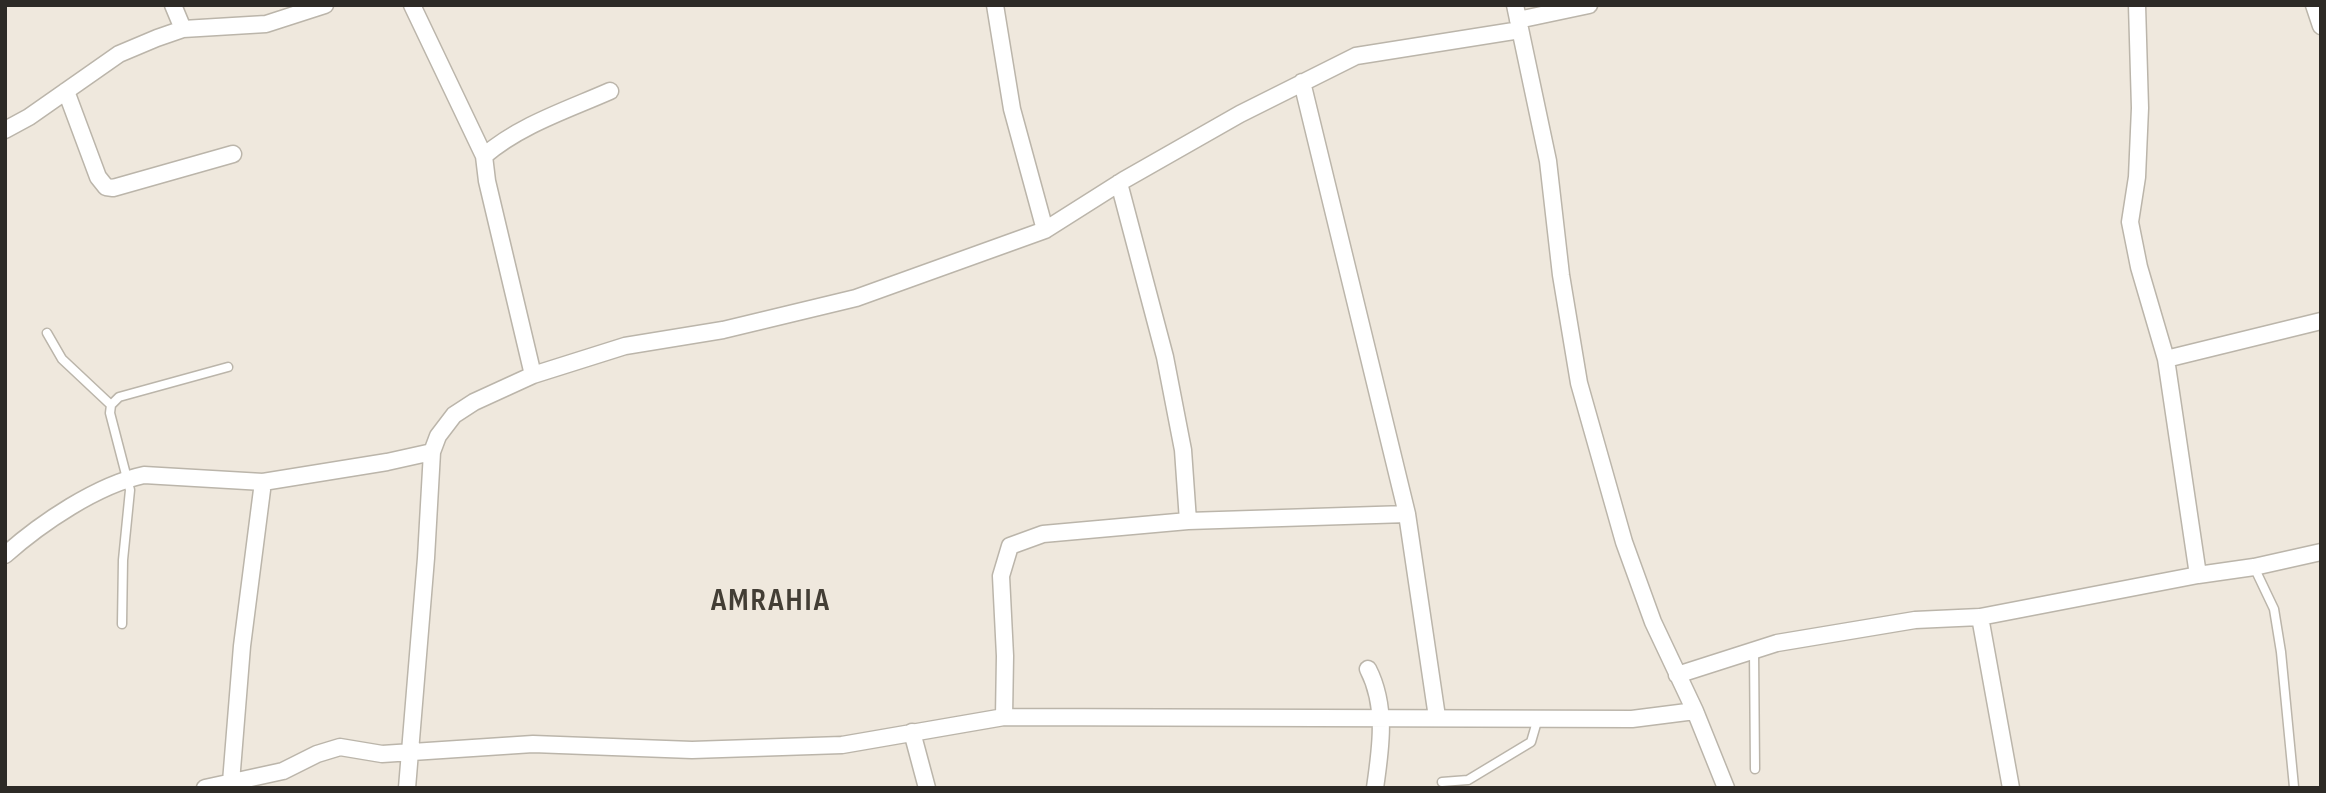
<!DOCTYPE html>
<html>
<head>
<meta charset="utf-8">
<style>
  body { margin:0 }
  #map { position:relative; width:2326px; height:793px; overflow:hidden; background:#efe8dd; font-family:"Sofia Sans Condensed",sans-serif }
  canvas { display:block }
  .frame { position:absolute; inset:0; border:7px solid #2d2a26; pointer-events:none }
</style>
</head>
<body>
<div id="map">
<canvas width="2326" height="793"></canvas>
<div class="frame"></div>
</div>
<script>
const ctx = document.querySelector('canvas').getContext('2d');
ctx.lineJoin = 'round';
function strokePath(path, color, width, dash) { ctx.strokeStyle = color; ctx.lineWidth = width; ctx.lineCap = dash ? 'butt' : 'round'; ctx.setLineDash(dash || []); ctx.stroke(path); }
function label(font, color, halo, rows, align = 'center') {
  ctx.font = font + ' "Sofia Sans Condensed",sans-serif'; ctx.lineWidth = 7; ctx.setLineDash([]); ctx.textBaseline = 'middle'; ctx.strokeStyle = halo; ctx.fillStyle = color; for (const [text, x, y, turn = 0] of rows) {
    ctx.save(); ctx.translate(x, y); ctx.rotate((+turn || 0) * Math.PI / 180); ctx.textAlign = isNaN(turn) ? turn : align; if (halo) ctx.strokeText(text, 0, 0); ctx.fillText(text, 0, 0); ctx.restore();
  }
}
const service = new Path2D(`
  M 47,333 L 62,359 L 111,405
  M 2254,567 L 2274,609 L 2281,652 L 2294,787
  M 122,624 L 123,560 L 130,490 L 110,413 L 111,405 L 119,397 L 228,367
  M 1754,650 L 1755,769
  M 1442,782 L 1468,780 L 1531,742 L 1538,718`);
const minor = new Path2D(`
  M 173,5 L 183,29
  M 412,5 L 484,156
  M 995,5 L 1012,109 L 1045,230
  M 1515,5 L 1548,161 L 1561,275 L 1579,383 L 1624,542 L 1653,622 L 1695,711 L 1726,788
  M 2137,5 L 2140,108 L 2137,177 L 2130,222 L 2139,267 L 2166,359 L 2198,575
  M 2314,5 L 2321,26
  M 1518,20 L 1589,5
  M 1302,82 L 1407,514 L 1437,717
  M 66,91 L 98,177 L 106,187 L 113,188 L 233,154
  M 5,130 L 29,117 L 119,54 L 157,38 L 183,29 L 266,24 L 325,5
  M 2166,359 L 2321,321
  M 533,375 L 487,181 L 484,156 C 520,125 567,110 610,91
  M 1188,521 L 1407,514
  M 5,555 C 41,523 97,485 144,475 L 263,482 L 387,462 L 432,452
  M 1980,617 L 2011,788
  M 1368,669 C 1387,706 1381,747 1375,788
  M 1677,675 L 1777,643 L 1915,620 L 1980,617 L 2198,575 L 2254,567 L 2321,552
  M 1004,717 L 1005,656 L 1001,576 L 1010,546 L 1043,534 L 1188,521 L 1183,450 L 1165,357 L 1119,183
  M 912,732 L 927,788
  M 231,782 L 242,646 L 263,482
  M 205,788 L 283,771 L 317,754 L 340,747 L 382,754 L 533,744 L 692,750 L 842,745 L 1004,717 L 1632,719 L 1695,711
  M 407,788 L 426,558 L 432,452 L 438,436 L 454,415 L 474,402 L 533,375 L 625,346 L 723,330 L 856,298 L 1045,230 L 1124,180 L 1240,114 L 1356,56 L 1520,30`);
const districtNames = [
  ["AMRAHIA",771,602]
];
strokePath(service, '#bbb5aa', 11);
strokePath(minor, '#bbb5aa', 19);
strokePath(service, '#fff', 8);
strokePath(minor, '#fff', 16);
ctx.letterSpacing = '2px';
label('bold 32px', '#433e35', '#efe8dd', districtNames);
ctx.letterSpacing = '0px';
</script>
</body>
</html>
